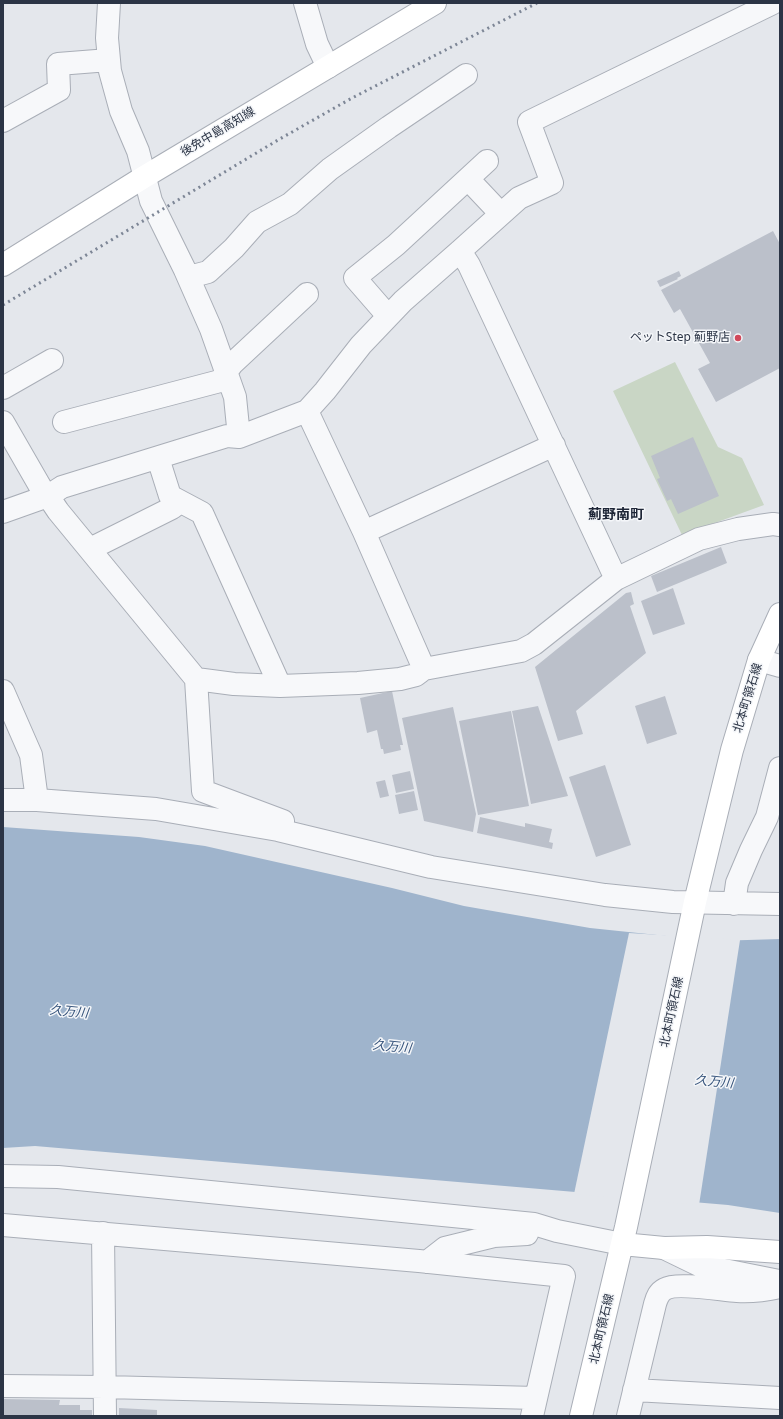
<!DOCTYPE html>
<html>
<head>
<meta charset="utf-8">
<style>
  body { margin:0 }
  #map { position:relative; width:783px; height:1419px; overflow:hidden; background:#e4e7ec; font-family:"Noto Sans",sans-serif }
  canvas { display:block }
  .frame { position:absolute; inset:0; border:4px solid #2b3445; pointer-events:none }
</style>
</head>
<body>
<div id="map">
<canvas width="783" height="1419"></canvas>
<div class="frame"></div>
</div>
<script>
const ctx = document.querySelector('canvas').getContext('2d');
ctx.lineJoin = 'round';
function fillPath(path, color) { ctx.fillStyle = color; ctx.fill(path, 'evenodd'); }
function strokePath(path, color, width, dash) { ctx.strokeStyle = color; ctx.lineWidth = width; ctx.lineCap = dash ? 'butt' : 'round'; ctx.setLineDash(dash || []); ctx.stroke(path); }
function label(font, color, halo, rows, align = 'center') {
  ctx.font = font + ' "Noto Sans","Noto Sans JP",sans-serif'; ctx.lineWidth = 3; ctx.setLineDash([]); ctx.textBaseline = 'middle'; ctx.strokeStyle = halo; ctx.fillStyle = color; for (const [text, x, y, turn = 0] of rows) {
    ctx.save(); ctx.translate(x, y); ctx.rotate((+turn || 0) * Math.PI / 180); ctx.textAlign = isNaN(turn) ? turn : align; if (halo) ctx.strokeText(text, 0, 0); ctx.fillText(text, 0, 0); ctx.restore();
  }
}
const green = new Path2D(`
  M 675,362 L 718,447 L 742,458 L 764,505 L 682,535 L 613,391 Z`);
const water = new Path2D(`
  M 3,827 L 139,837 L 205,846 L 392,888 L 464,906 L 590,928 L 715,941 L 780,939 L 780,1213 L 728,1205 L 35,1146 L 3,1148 Z`);
const pier = new Path2D(`
  M 629,933 L 740,940 L 699,1205 L 574,1194 Z`);
const building = new Path2D(`
  M 773,231 L 780,244 L 780,368 L 716,402 L 698,369 L 710,363 L 680,309 L 674,313 L 661,290 Z
  M 679,271 L 681,276 L 677,278 L 678,279 L 660,287 L 657,281 Z
  M 693,437 L 719,496 L 678,514 L 671,499 L 667,501 L 657,479 L 660,478 L 651,456 Z
  M 721,547 L 727,563 L 657,592 L 651,576 Z
  M 673,588 L 685,624 L 653,635 L 641,601 Z
  M 631,592 L 634,604 L 630,606 L 646,653 L 576,711 L 583,734 L 558,741 L 535,667 L 626,593 Z
  M 392,691 L 403,745 L 400,745 L 401,750 L 384,754 L 383,749 L 381,749 L 377,730 L 367,733 L 360,698 Z
  M 665,696 L 677,734 L 647,744 L 635,706 Z
  M 538,706 L 568,796 L 531,804 L 512,711 Z
  M 453,707 L 476,814 L 473,832 L 424,821 L 402,718 Z
  M 511,711 L 529,806 L 478,815 L 459,721 Z
  M 605,765 L 631,845 L 596,857 L 569,777 Z
  M 410,771 L 414,789 L 396,793 L 392,775 Z
  M 385,780 L 389,796 L 380,798 L 376,782 Z
  M 414,791 L 418,810 L 399,814 L 395,795 Z
  M 480,817 L 525,827 L 525,823 L 552,829 L 549,842 L 553,843 L 552,849 L 477,833 Z
  M 3,1399 L 60,1400 L 59,1405 L 80,1405 L 80,1410 L 92,1410 L 92,1416 L 3,1416 Z
  M 119,1408 L 157,1410 L 157,1416 L 119,1416 Z`);
const street = new Path2D(`
  M 109,3 L 107,38 L 110,71 L 121,111 L 138,151 L 151,201 L 185,270 L 211,329 L 235,397 L 239,437
  M 305,3 L 317,44 L 328,67
  M 3,121 L 59,90 L 58,64 L 109,60
  M 468,179 L 501,214
  M 460,251 L 469,265 L 616,579
  M 189,277 L 208,272 L 234,248 L 257,222 L 290,204 L 330,169 L 389,127 L 466,75
  M 388,316 L 355,278 L 396,245 L 487,161
  M 3,388 L 52,360
  M 307,411 L 364,532 L 424,669
  M 3,422 L 41,488 L 48,496 L 62,487 L 227,436 L 239,437 L 307,411 L 325,391 L 361,345 L 403,301 L 460,251 L 519,198 L 552,183 L 529,122 L 773,3
  M 64,422 L 220,381 L 232,364 L 307,294
  M 158,458 L 170,496 L 202,513 L 280,686
  M 3,512 L 48,496 L 58,511 L 196,679 L 203,791 L 283,821
  M 364,532 L 554,445
  M 90,549 L 172,508 L 180,502
  M 759,660 L 780,666
  M 196,679 L 234,684 L 280,686 L 358,683 L 400,679 L 416,675 L 424,669 L 521,651 L 534,644 L 616,579 L 699,539 L 738,529 L 773,524 L 780,525
  M 3,691 L 31,755 L 37,800
  M 3,800 L 37,800 L 156,809 L 278,830 L 431,867 L 605,895 L 673,902 L 780,904
  M 734,904 L 737,883 L 751,850 L 767,817 L 780,768
  M 3,1176 L 58,1177 L 534,1224 L 557,1231 L 622,1244
  M 3,1225 L 419,1261 L 564,1276 L 532,1416
  M 103,1233 L 105,1416
  M 664,1248 L 699,1265 L 779,1281
  M 427,1262 L 445,1248 L 494,1236 L 527,1234
  M 3,1386 L 105,1387 L 536,1398
  M 634,1390 L 780,1398
  M 628,1416 L 655,1304 C 657,1297 659,1292 665,1289 C 677,1282 721,1290 737,1291 C 751,1292 766,1290 780,1287`);
const secondary = new Path2D(`
  M 3,265 L 144,177 L 435,3
  M 622,1244 L 664,1248 L 707,1247 L 780,1252
  M 581,1416 L 626,1227 L 695,902 L 732,750 L 759,660 L 780,614`);
const rail = new Path2D(`
  M 3,305 L 278,140 L 352,98 L 537,3`);
const markers = [
  [738,338,4,"#d1495b"]
];
const streetNames = [
  ["後免中島高知線",218,132,-31],
  ["北本町領石線",748,698,-73],
  ["北本町領石線",672,1012,-78],
  ["北本町領石線",602,1329,-77]
];
const poiNames = [
  ["ペットStep 薊野店",730,338]
];
const waterNames = [
  ["久万川",69,1012,6],
  ["久万川",392,1047,6],
  ["久万川",714,1082,6]
];
const quarterNames = [
  ["薊野南町",616,515]
];
fillPath(green, '#c9d6c5');
fillPath(water, '#9fb4cc');
fillPath(pier, '#e4e7ec');
fillPath(building, '#bbc0ca');
strokePath(street, '#a9aeb7', 24);
strokePath(secondary, '#a9aeb7', 24);
strokePath(street, '#f7f8fa', 22);
strokePath(secondary, '#fff', 22);
strokePath(rail, '#7d8696', 3, [2, 4]);
for (const [x, y, r, color] of markers) { const dot = new Path2D(); dot.arc(x, y, r, 0, 2 * Math.PI); ctx.fillStyle = color; ctx.fill(dot); strokePath(dot, '#f4f6f9', 1.5); }
label('12px', '#2b3445', '#f4f6f9', streetNames);
label('12px', '#2b3445', '#f4f6f9', poiNames, 'right');
label('italic 13px', '#34527a', '#f4f6f9', waterNames);
label('bold 14px', '#1d2536', '#f4f6f9', quarterNames);
</script>
</body>
</html>
